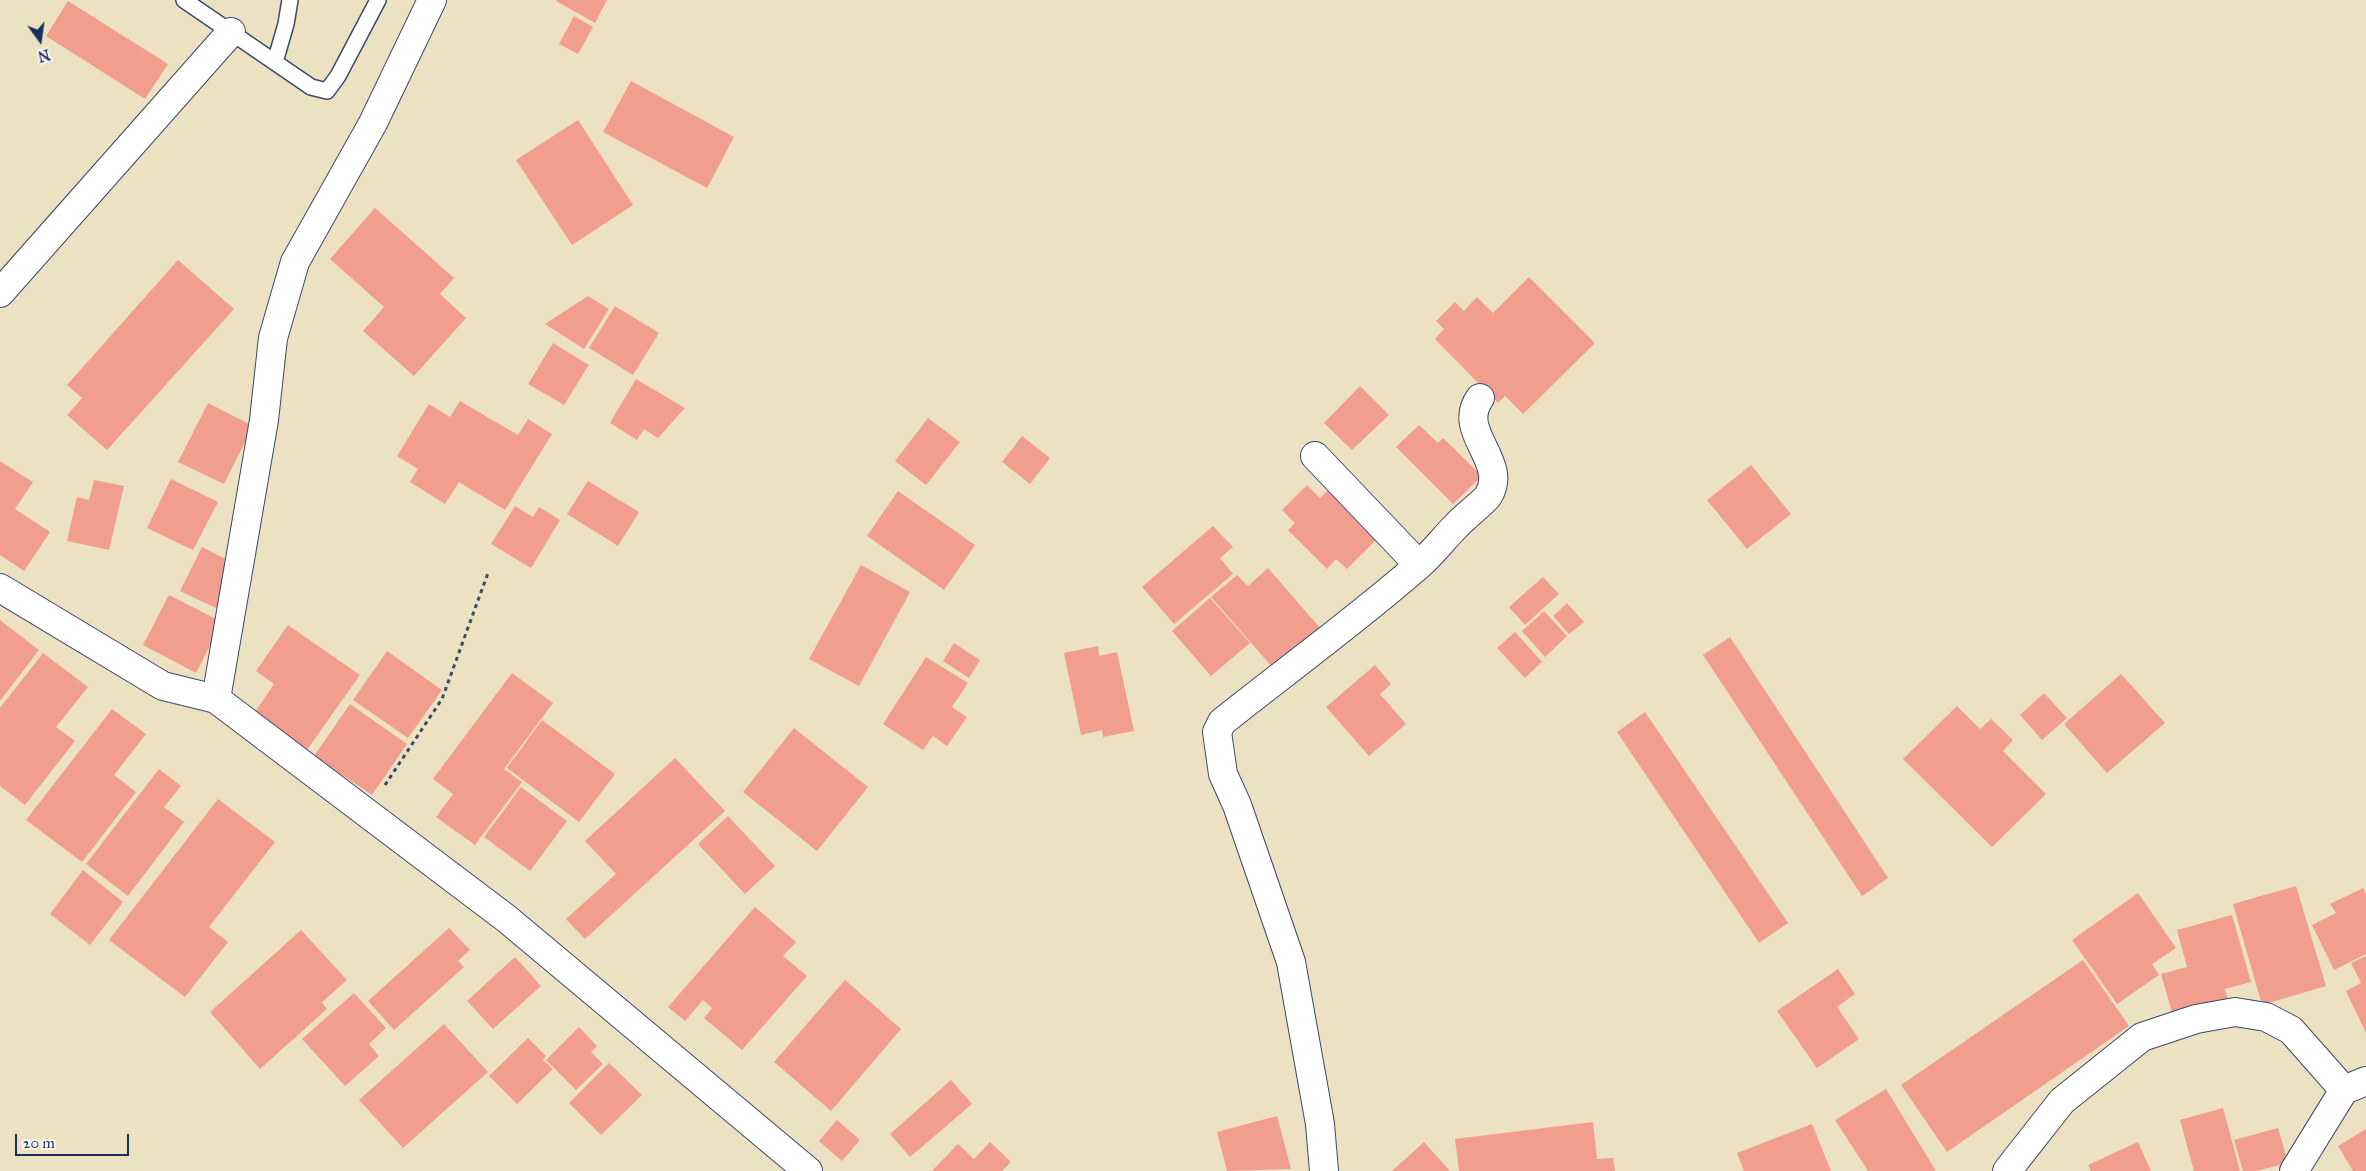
<!DOCTYPE html>
<html>
<head>
<meta charset="utf-8">
<style>
  body { margin:0 }
  #map { position:relative; width:2366px; height:1171px; overflow:hidden; background:#ece1c1; font-family:"IM FELL Great Primer",serif }
  canvas { display:block }
  .north { position:absolute; left:15px; top:15px; width:50px; height:50px; -webkit-text-stroke:4px #f6f6f2; paint-order:stroke; rotate:166deg; font-size:14px; font-weight:700; line-height:20px; text-align:center; color:#1b2f5e }
  .north::after { content:''; display:block; margin:auto; width:18px; height:22px; background:#1b2f5e; clip-path:polygon(50% 0,100% 100%,50% 72%,0 100%) }
  .scale { position:absolute; left:15px; top:1134px; width:114px; height:22px; box-sizing:border-box; border:2px solid #1b2f5e; border-top:0; padding-left:6px; font-size:15px; line-height:18px; white-space:nowrap; color:#1b2f5e; -webkit-text-stroke:4px #f6f6f2; paint-order:stroke }
</style>
</head>
<body>
<div id="map">
<canvas width="2366" height="1171"></canvas>
<div class="north">N</div>
<div class="scale">20 m</div>
</div>
<script>
const ctx = document.querySelector('canvas').getContext('2d');
ctx.lineJoin = 'round';
function fillPath(path, color) { ctx.fillStyle = color; ctx.fill(path, 'evenodd'); }
function strokePath(path, color, width, dash) { ctx.strokeStyle = color; ctx.lineWidth = width; ctx.lineCap = dash ? 'butt' : 'round'; ctx.setLineDash(dash || []); ctx.stroke(path); }
const building = new Path2D(`
  M 557,0 L 607,0 L 595,23 L 556,1 Z
  M 68,1 L 168,64 L 145,99 L 46,36 Z
  M 574,16 L 593,27 L 578,54 L 559,44 Z
  M 631,81 L 734,137 L 707,188 L 603,132 Z
  M 578,120 L 633,205 L 572,245 L 516,160 Z
  M 375,208 L 454,278 L 440,294 L 466,318 L 414,376 L 363,331 L 384,307 L 330,259 Z
  M 178,260 L 234,309 L 107,450 L 67,415 L 82,398 L 67,385 Z
  M 1529,277 L 1595,343 L 1523,414 L 1505,396 L 1498,403 L 1435,339 L 1444,329 L 1436,321 L 1455,302 L 1464,311 L 1477,297 L 1493,313 Z
  M 588,296 L 609,309 L 584,349 L 545,324 Z
  M 615,306 L 659,333 L 633,375 L 589,348 Z
  M 553,343 L 589,365 L 564,405 L 528,384 Z
  M 636,379 L 685,408 L 658,438 L 644,429 L 637,440 L 610,423 Z
  M 1360,386 L 1389,415 L 1352,450 L 1324,423 Z
  M 460,401 L 518,435 L 528,419 L 552,434 L 505,510 L 459,482 L 445,504 L 410,482 L 418,469 L 397,456 L 429,404 L 450,417 Z
  M 208,403 L 253,426 L 224,484 L 178,462 Z
  M 928,418 L 960,442 L 926,485 L 895,461 Z
  M 1419,425 L 1438,443 L 1443,438 L 1482,476 L 1453,504 L 1396,447 Z
  M 1022,436 L 1050,458 L 1030,484 L 1002,462 Z
  M 0,461 L 33,482 L 15,509 L 50,532 L 24,571 L 0,555 Z
  M 1751,465 L 1791,514 L 1747,549 L 1707,500 Z
  M 171,479 L 218,502 L 193,550 L 147,528 Z
  M 94,480 L 124,486 L 109,550 L 67,541 L 77,497 L 89,500 Z
  M 588,481 L 639,512 L 618,546 L 567,514 Z
  M 1307,485 L 1320,498 L 1331,487 L 1384,532 L 1347,569 L 1336,559 L 1327,569 L 1288,530 L 1295,523 L 1282,510 Z
  M 898,491 L 975,545 L 944,590 L 867,536 Z
  M 515,506 L 533,517 L 539,507 L 560,520 L 531,568 L 491,544 Z
  M 1213,526 L 1233,547 L 1220,558 L 1233,574 L 1174,624 L 1142,587 Z
  M 202,547 L 237,565 L 216,608 L 180,591 Z
  M 861,565 L 910,592 L 859,686 L 809,659 Z
  M 1268,568 L 1321,629 L 1274,669 L 1211,597 L 1237,575 L 1248,586 Z
  M 1543,577 L 1559,594 L 1525,625 L 1509,607 Z
  M 169,595 L 222,622 L 196,673 L 143,645 Z
  M 1210,598 L 1250,643 L 1211,676 L 1172,631 Z
  M 1567,603 L 1584,622 L 1569,634 L 1553,616 Z
  M 1544,611 L 1567,636 L 1545,657 L 1522,631 Z
  M 0,620 L 39,650 L 0,701 Z
  M 288,625 L 360,675 L 302,757 L 249,721 L 274,684 L 256,671 Z
  M 1515,632 L 1542,662 L 1525,678 L 1497,648 Z
  M 1730,637 L 1888,878 L 1862,896 L 1703,655 Z
  M 954,643 L 980,660 L 969,678 L 943,661 Z
  M 1098,646 L 1099,656 L 1117,652 L 1134,731 L 1103,737 L 1102,730 L 1081,735 L 1064,653 Z
  M 387,651 L 442,690 L 408,738 L 353,700 Z
  M 43,653 L 88,687 L 56,727 L 75,741 L 25,805 L 0,786 L 0,708 Z
  M 926,657 L 968,683 L 952,707 L 967,717 L 947,746 L 933,736 L 923,750 L 883,724 Z
  M 1375,665 L 1391,684 L 1380,694 L 1406,724 L 1369,756 L 1326,707 Z
  M 512,673 L 553,703 L 504,769 L 522,782 L 475,845 L 436,817 L 453,794 L 433,779 Z
  M 2121,674 L 2165,723 L 2107,773 L 2064,724 Z
  M 2044,693 L 2067,718 L 2042,740 L 2020,715 Z
  M 350,704 L 407,744 L 372,795 L 314,756 Z
  M 1957,706 L 1980,729 L 1991,719 L 2013,740 L 2003,751 L 2046,794 L 1992,847 L 1903,759 Z
  M 112,709 L 146,734 L 114,775 L 136,792 L 82,862 L 26,820 Z
  M 1645,712 L 1788,923 L 1759,943 L 1617,732 Z
  M 542,720 L 615,774 L 579,822 L 507,768 Z
  M 794,728 L 868,787 L 817,851 L 743,792 Z
  M 675,758 L 725,811 L 585,939 L 566,919 L 616,874 L 585,841 Z
  M 159,769 L 181,786 L 164,807 L 184,822 L 128,896 L 86,864 Z
  M 521,787 L 567,821 L 530,871 L 484,837 Z
  M 218,799 L 275,842 L 209,927 L 228,942 L 185,997 L 109,940 Z
  M 728,816 L 775,866 L 745,894 L 698,844 Z
  M 83,870 L 123,902 L 90,945 L 50,914 Z
  M 2296,886 L 2326,986 L 2262,1005 L 2233,904 Z
  M 2363,888 L 2366,894 L 2366,954 L 2334,970 L 2312,925 L 2336,913 L 2330,904 Z
  M 2138,893 L 2176,948 L 2152,964 L 2159,975 L 2117,1004 L 2072,940 Z
  M 755,907 L 796,942 L 783,956 L 807,976 L 742,1050 L 704,1018 L 712,1008 L 703,1000 L 685,1021 L 668,1007 Z
  M 2232,915 L 2251,982 L 2225,989 L 2229,1003 L 2174,1019 L 2161,974 L 2187,967 L 2177,930 Z
  M 449,928 L 470,950 L 458,961 L 464,967 L 394,1030 L 368,1001 Z
  M 301,930 L 347,980 L 322,1002 L 327,1009 L 260,1069 L 210,1012 Z
  M 2366,956 L 2366,1033 L 2346,991 L 2361,983 L 2351,963 Z
  M 515,957 L 541,986 L 493,1029 L 467,1001 Z
  M 2083,960 L 2129,1026 L 1947,1152 L 1901,1085 Z
  M 1838,969 L 1855,994 L 1837,1007 L 1859,1039 L 1817,1068 L 1777,1011 Z
  M 845,980 L 901,1029 L 831,1111 L 774,1062 Z
  M 354,993 L 386,1028 L 369,1044 L 379,1056 L 345,1086 L 302,1039 Z
  M 444,1024 L 488,1072 L 403,1148 L 359,1100 Z
  M 579,1027 L 597,1046 L 591,1052 L 603,1064 L 576,1090 L 546,1060 Z
  M 528,1038 L 546,1056 L 543,1060 L 553,1069 L 517,1104 L 489,1076 Z
  M 609,1063 L 642,1095 L 601,1135 L 569,1103 Z
  M 951,1080 L 972,1104 L 910,1157 L 890,1134 Z
  M 1886,1089 L 1936,1171 L 1868,1171 L 1835,1120 Z
  M 2223,1108 L 2240,1171 L 2194,1171 L 2180,1120 Z
  M 1277,1116 L 1291,1169 L 1227,1171 L 1217,1132 Z
  M 837,1120 L 860,1140 L 842,1161 L 819,1141 Z
  M 1593,1122 L 1597,1159 L 1613,1158 L 1615,1171 L 1459,1171 L 1455,1139 Z
  M 1812,1124 L 1831,1171 L 1744,1171 L 1737,1153 Z
  M 2278,1128 L 2288,1163 L 2256,1171 L 2243,1171 L 2234,1140 Z
  M 2366,1129 L 2366,1171 L 2353,1171 L 2338,1146 Z
  M 990,1142 L 1011,1162 L 1002,1171 L 932,1171 L 958,1144 L 974,1159 Z
  M 1424,1142 L 1450,1171 L 1392,1171 Z
  M 2138,1142 L 2151,1171 L 2091,1171 L 2088,1165 Z`);
const path = new Path2D(`
  M 385,785 L 442,699 L 488,573`);
const lane = new Path2D(`
  M 184,0 L 311,87 L 327,91 L 338,76 L 378,0
  M 275,62 L 286,24 L 290,0`);
const street = new Path2D(`
  M 0,293 L 231,32
  M 1315,456 L 1419,565
  M 216,699 L 264,420 L 273,338 L 295,262 L 373,123 L 432,0
  M 1324,1171 L 1320,1124 L 1291,962 L 1237,805 L 1223,774 L 1217,732 L 1222,722 C 1287,670 1355,621 1418,566 C 1432,554 1444,538 1457,525 C 1464,517 1484,502 1488,496 C 1510,462 1455,432 1480,398`);
const secondary = new Path2D(`
  M 0,588 L 163,686 L 216,699 L 507,919 L 808,1171
  M 2007,1171 L 2062,1101 L 2142,1037 L 2196,1019 L 2235,1012 L 2266,1017 L 2291,1030 L 2344,1090
  M 2294,1171 L 2344,1090 L 2366,1081`);
fillPath(building, '#f29e8f');
strokePath(lane, '#3a4a6d', 18);
strokePath(street, '#3a4a6d', 30);
strokePath(secondary, '#3a4a6d', 30);
strokePath(path, '#3a4a6d', 3, [4, 4]);
strokePath(lane, '#fff', 15);
strokePath(street, '#fff', 28);
strokePath(secondary, '#fff', 28);
</script>
</body>
</html>
